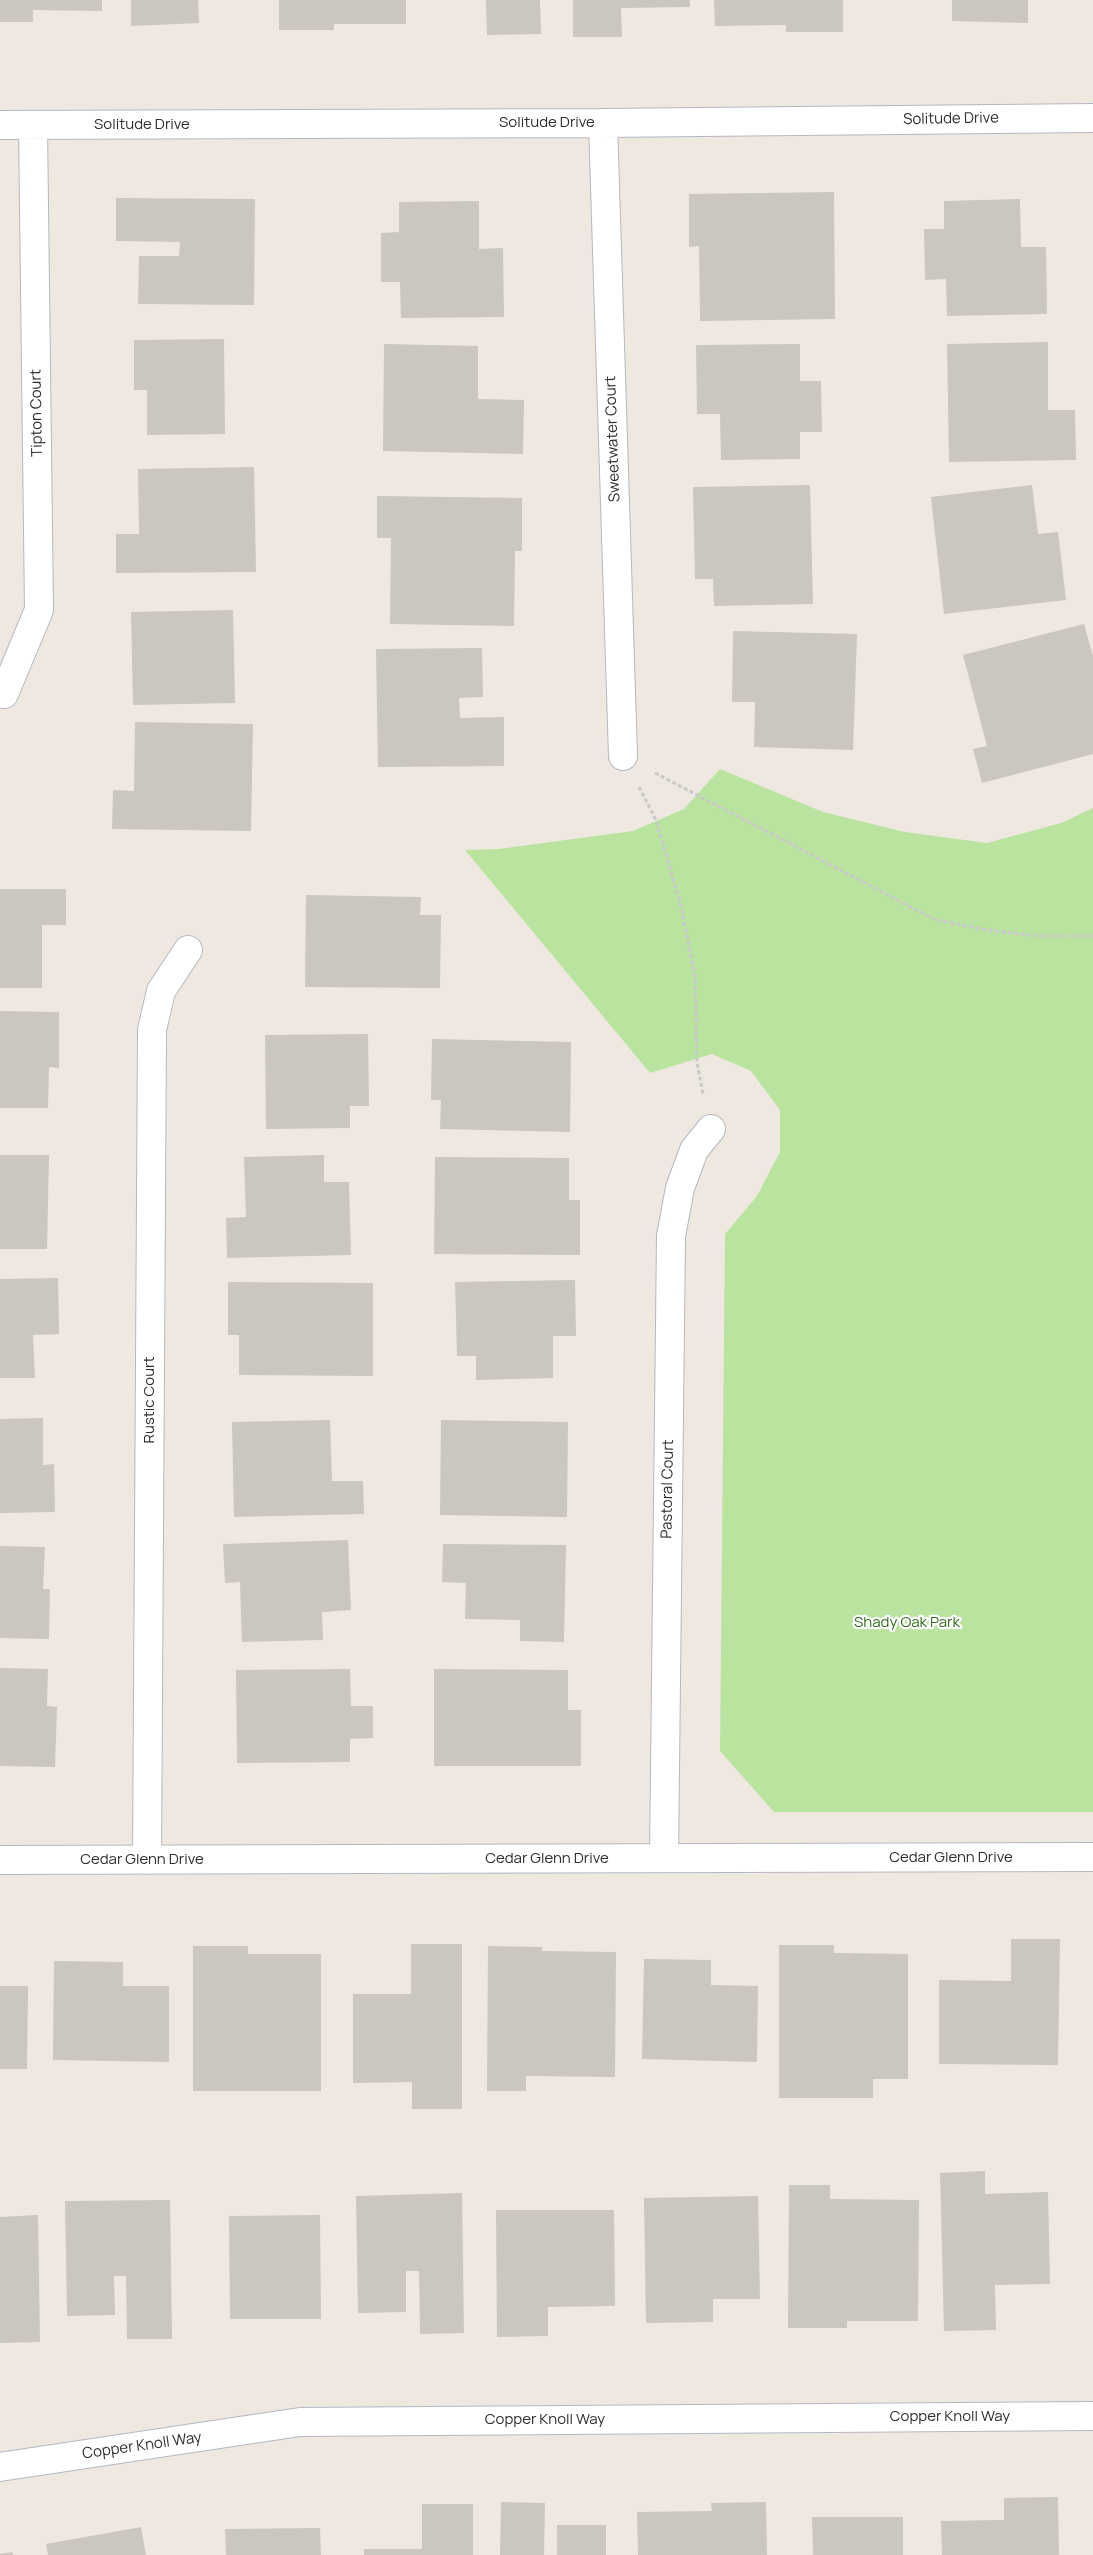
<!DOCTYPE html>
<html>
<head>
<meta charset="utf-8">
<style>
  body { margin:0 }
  canvas { display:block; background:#efe8e1 }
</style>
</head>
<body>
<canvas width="1093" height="2555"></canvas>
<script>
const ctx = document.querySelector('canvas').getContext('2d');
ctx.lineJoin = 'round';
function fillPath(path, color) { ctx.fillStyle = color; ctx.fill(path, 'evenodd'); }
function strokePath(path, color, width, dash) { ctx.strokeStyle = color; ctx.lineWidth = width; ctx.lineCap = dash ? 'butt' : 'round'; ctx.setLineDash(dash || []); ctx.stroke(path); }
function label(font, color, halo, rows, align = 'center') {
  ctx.font = font + ' Manrope,sans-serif'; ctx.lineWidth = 4.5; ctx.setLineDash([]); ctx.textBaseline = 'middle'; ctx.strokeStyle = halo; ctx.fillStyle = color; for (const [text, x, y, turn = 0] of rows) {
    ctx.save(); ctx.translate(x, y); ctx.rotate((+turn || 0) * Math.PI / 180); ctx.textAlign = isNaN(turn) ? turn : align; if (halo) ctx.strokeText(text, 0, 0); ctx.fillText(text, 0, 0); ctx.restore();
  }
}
const green = new Path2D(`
  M 720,769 L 823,812 L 905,832 L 987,843 L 1061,823 L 1093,808 L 1093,1812 L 774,1812 L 720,1751 L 725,1234 L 757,1196 L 780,1152 L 780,1110 L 751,1071 L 712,1054 L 650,1073 L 465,850 L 499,849 L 633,831 L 684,809 Z`);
const building = new Path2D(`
  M 0,0 L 102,0 L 102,11 L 33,10 L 33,22 L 0,22 Z
  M 131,0 L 198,0 L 199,23 L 131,26 Z
  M 279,0 L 406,0 L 406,24 L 334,24 L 334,30 L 279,30 Z
  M 486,0 L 540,0 L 541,34 L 487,35 Z
  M 573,0 L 690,0 L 690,7 L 621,8 L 622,37 L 573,37 Z
  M 714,0 L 843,0 L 843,32 L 786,32 L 786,25 L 715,26 Z
  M 952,0 L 1028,0 L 1028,23 L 952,21 Z
  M 834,192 L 835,319 L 700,321 L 699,246 L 689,247 L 689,194 Z
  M 116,198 L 255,199 L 254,305 L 138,304 L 139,256 L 179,256 L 180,242 L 116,241 Z
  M 1020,199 L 1021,247 L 1046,247 L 1047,314 L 947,316 L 946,279 L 925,280 L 924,229 L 944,229 L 944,201 Z
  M 479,201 L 479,249 L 503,248 L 504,317 L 401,318 L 400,282 L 381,282 L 381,233 L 399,232 L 399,202 Z
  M 224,339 L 225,434 L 147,435 L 147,390 L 134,390 L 134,340 Z
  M 1048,342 L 1048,410 L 1075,410 L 1076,460 L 949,462 L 947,344 Z
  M 384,344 L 478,346 L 478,399 L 524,400 L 523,454 L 383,451 Z
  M 800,344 L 800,381 L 821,381 L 822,432 L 800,432 L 800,459 L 721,460 L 720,414 L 697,414 L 696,345 Z
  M 254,467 L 256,572 L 116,573 L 116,534 L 139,534 L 138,469 Z
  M 810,485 L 813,604 L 714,606 L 713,579 L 695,579 L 693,487 Z
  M 1032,485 L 1038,534 L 1058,532 L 1066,600 L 944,614 L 931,497 Z
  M 377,496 L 522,498 L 522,551 L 515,551 L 514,626 L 390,624 L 391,538 L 377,538 Z
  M 233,610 L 235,703 L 133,705 L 131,612 Z
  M 1084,624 L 1093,656 L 1093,754 L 982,783 L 973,749 L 987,746 L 963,655 Z
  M 733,631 L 857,634 L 853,750 L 754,747 L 755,702 L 732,702 Z
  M 482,648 L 483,697 L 459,698 L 460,718 L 504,717 L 504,766 L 378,767 L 376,649 Z
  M 135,722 L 253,724 L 251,831 L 112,829 L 113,790 L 134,791 Z
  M 0,889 L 66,889 L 66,925 L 42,925 L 42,988 L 0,988 Z
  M 306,895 L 421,897 L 420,915 L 441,915 L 440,988 L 305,987 Z
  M 0,1011 L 59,1012 L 59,1068 L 49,1067 L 48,1108 L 0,1108 Z
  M 368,1034 L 369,1106 L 350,1106 L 350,1128 L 266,1129 L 265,1035 Z
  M 432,1039 L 571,1042 L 570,1132 L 440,1129 L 441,1100 L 431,1100 Z
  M 0,1155 L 49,1155 L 47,1249 L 0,1249 Z
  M 324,1155 L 324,1182 L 349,1182 L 351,1255 L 227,1258 L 226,1218 L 246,1217 L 244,1157 Z
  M 435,1157 L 569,1158 L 569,1200 L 580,1200 L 580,1255 L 434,1254 Z
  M 58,1278 L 59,1334 L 33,1335 L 35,1378 L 0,1378 L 0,1279 Z
  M 575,1280 L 576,1336 L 553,1336 L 553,1378 L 476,1380 L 476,1356 L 457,1356 L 455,1282 Z
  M 228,1282 L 373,1283 L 373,1376 L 239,1375 L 239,1335 L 228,1335 Z
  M 43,1418 L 43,1465 L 54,1464 L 55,1512 L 0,1513 L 0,1419 Z
  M 330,1420 L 332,1481 L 363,1481 L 364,1514 L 234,1517 L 232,1422 Z
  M 441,1420 L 568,1422 L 567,1517 L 440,1515 Z
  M 348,1540 L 351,1610 L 322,1612 L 323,1640 L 242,1642 L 240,1582 L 225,1583 L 223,1544 Z
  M 443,1544 L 566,1545 L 564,1642 L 520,1641 L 520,1620 L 465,1619 L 466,1583 L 442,1582 Z
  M 0,1546 L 45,1547 L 43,1589 L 50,1589 L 49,1639 L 0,1638 Z
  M 0,1668 L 48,1669 L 47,1706 L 57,1707 L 55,1767 L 0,1766 Z
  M 350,1669 L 351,1706 L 373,1706 L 373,1738 L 350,1739 L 350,1762 L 237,1763 L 236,1670 Z
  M 434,1669 L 568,1670 L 568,1710 L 581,1710 L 581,1766 L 434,1766 Z
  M 1011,1939 L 1060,1939 L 1058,2065 L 939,2064 L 939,1980 L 1011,1981 Z
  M 411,1944 L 462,1944 L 462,2109 L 412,2109 L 412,2082 L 353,2083 L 353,1994 L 411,1994 Z
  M 779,1945 L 834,1945 L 834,1953 L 908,1954 L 908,2079 L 873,2079 L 873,2098 L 779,2098 Z
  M 193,1946 L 248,1946 L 248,1954 L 321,1954 L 321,2091 L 193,2091 Z
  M 488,1946 L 542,1947 L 542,1951 L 616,1952 L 615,2077 L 526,2076 L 526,2091 L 487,2091 Z
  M 644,1959 L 711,1960 L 711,1985 L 758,1986 L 757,2062 L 642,2059 Z
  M 54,1961 L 123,1962 L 123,1986 L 169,1986 L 169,2062 L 53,2060 Z
  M 0,1986 L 28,1986 L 27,2069 L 0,2069 Z
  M 985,2171 L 985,2194 L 1048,2192 L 1050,2284 L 995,2285 L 996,2330 L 944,2331 L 940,2173 Z
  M 789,2185 L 830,2185 L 830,2199 L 919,2200 L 918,2321 L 847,2321 L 847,2328 L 788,2328 Z
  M 462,2193 L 464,2333 L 420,2334 L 419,2271 L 406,2271 L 406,2312 L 358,2313 L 356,2196 Z
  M 758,2196 L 760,2299 L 713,2299 L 713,2322 L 646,2323 L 644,2198 Z
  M 170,2200 L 172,2339 L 127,2339 L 126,2276 L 114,2276 L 115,2315 L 67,2316 L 65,2201 Z
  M 496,2210 L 614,2210 L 615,2306 L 548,2307 L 548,2336 L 497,2337 Z
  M 38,2215 L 40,2342 L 0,2343 L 0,2217 Z
  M 320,2215 L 321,2319 L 230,2319 L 229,2216 Z
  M 1058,2497 L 1059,2555 L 942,2555 L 941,2521 L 1004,2520 L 1004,2498 Z
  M 501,2502 L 545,2503 L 544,2555 L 500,2555 Z
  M 766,2502 L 767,2555 L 638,2555 L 637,2512 L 712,2511 L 711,2503 Z
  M 422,2504 L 473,2504 L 473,2555 L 364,2555 L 364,2549 L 422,2549 Z
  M 812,2517 L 903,2517 L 903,2555 L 813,2555 Z
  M 557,2525 L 606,2525 L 606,2555 L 557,2555 Z
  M 141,2527 L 146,2555 L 48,2555 L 46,2544 Z
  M 320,2528 L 321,2555 L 226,2555 L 225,2529 Z
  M 12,2552 L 13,2555 L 0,2555 L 0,2554 Z`);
const path = new Path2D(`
  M 655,773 L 936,920 L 982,929 L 1036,936 L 1093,936
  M 639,787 L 656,820 L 680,902 L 695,976 L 697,1062 L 703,1094`);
const minor = new Path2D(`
  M 603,123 L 623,756
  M 0,125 L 603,123 L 1093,118
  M 4,694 L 39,610 L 33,125
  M 664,1858 L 671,1236 L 680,1188 L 694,1150 L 711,1129
  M 0,1860 L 1093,1857
  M 147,1860 L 152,1030 L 161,991 L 188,950
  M 0,2467 L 300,2422 L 1093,2416`);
const streetNames = [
  ["Solitude Drive",951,119,-1],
  ["Solitude Drive",547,123],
  ["Solitude Drive",142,125],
  ["Tipton Court",37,413,-91],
  ["Sweetwater Court",613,439,-92],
  ["Rustic Court",150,1400,-90],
  ["Pastoral Court",668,1489,-89],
  ["Cedar Glenn Drive",951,1858],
  ["Cedar Glenn Drive",547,1859],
  ["Cedar Glenn Drive",142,1860],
  ["Copper Knoll Way",950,2417],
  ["Copper Knoll Way",545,2420],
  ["Copper Knoll Way",142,2446,-8]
];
const parkNames = [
  ["Shady Oak Park",907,1623]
];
fillPath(green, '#bae3a0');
fillPath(building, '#cbc6bf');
strokePath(minor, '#b4b8c1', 30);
strokePath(path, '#c9c9c9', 3, [4, 2.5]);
strokePath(minor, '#fff', 28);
label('15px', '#2e2e2e', '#fff', streetNames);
label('15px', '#316c1d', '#fff', parkNames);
</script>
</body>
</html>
